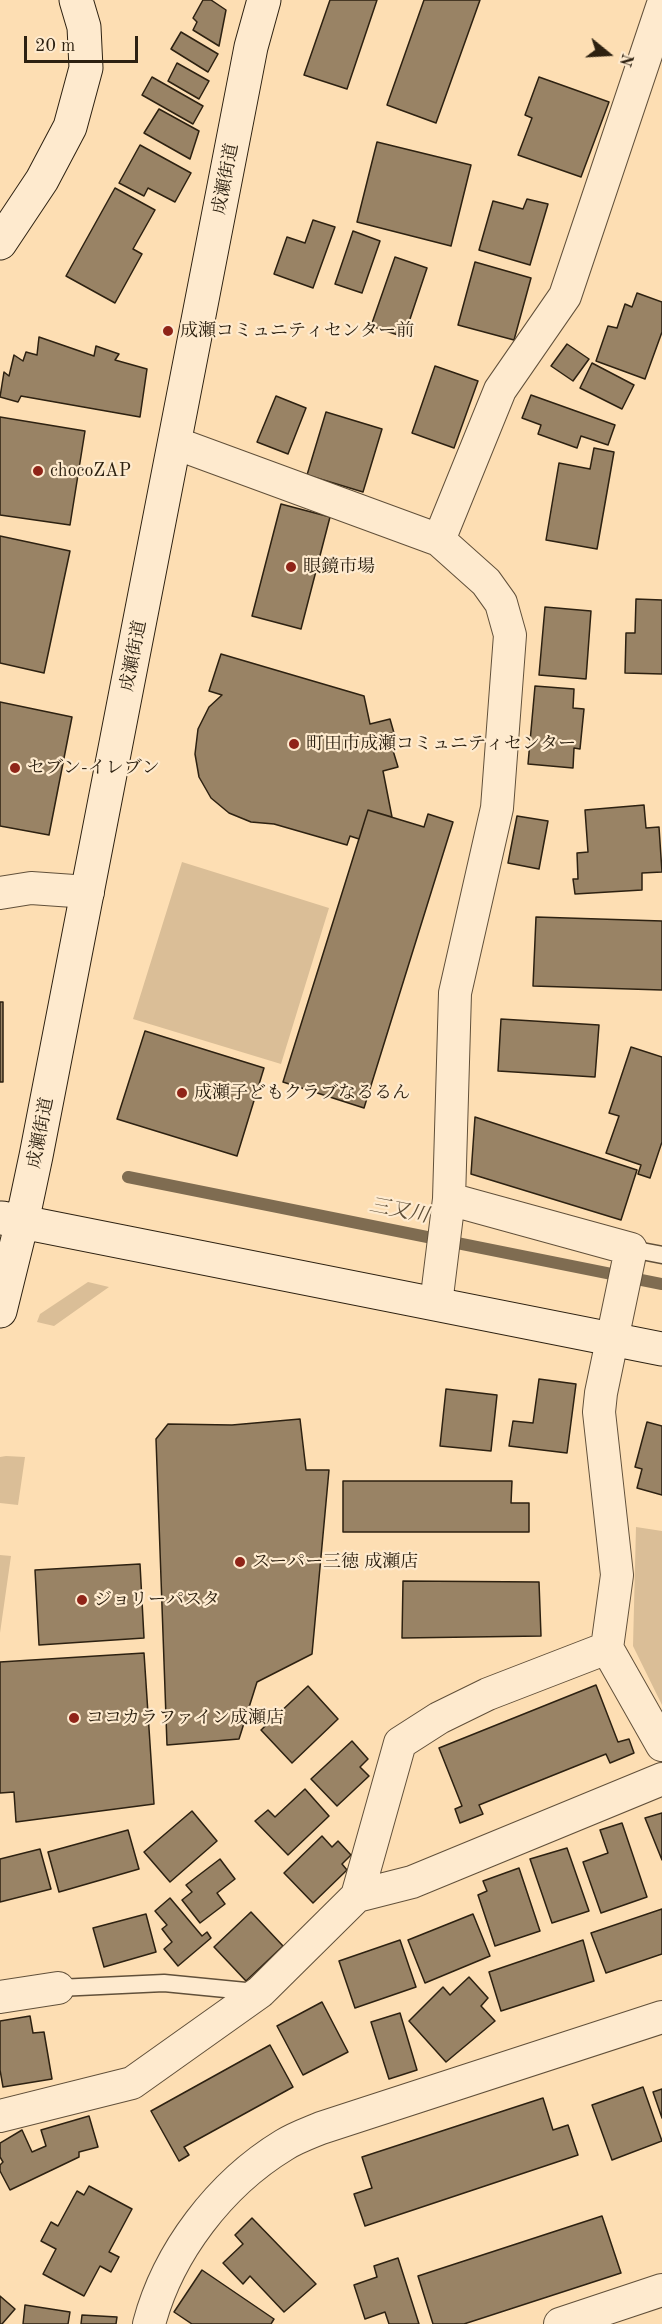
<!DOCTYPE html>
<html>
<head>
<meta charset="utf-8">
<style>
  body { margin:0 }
  #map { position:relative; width:662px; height:2324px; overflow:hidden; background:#fddeb3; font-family:"Old Standard TT",serif }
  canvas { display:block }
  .north { position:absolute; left:578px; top:24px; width:60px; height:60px; -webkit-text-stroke:4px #feeace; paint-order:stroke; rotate:108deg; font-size:16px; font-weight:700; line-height:24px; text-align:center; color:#2d2111 }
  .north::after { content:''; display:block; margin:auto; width:21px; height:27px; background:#2d2111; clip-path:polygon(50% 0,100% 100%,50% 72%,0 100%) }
  .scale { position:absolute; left:24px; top:36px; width:114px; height:27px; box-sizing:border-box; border:3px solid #2d2111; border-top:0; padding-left:8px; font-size:18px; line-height:21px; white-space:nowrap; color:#2d2111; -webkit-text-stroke:4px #feeace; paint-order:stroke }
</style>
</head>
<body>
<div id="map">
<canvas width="662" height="2324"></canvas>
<div class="north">N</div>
<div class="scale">20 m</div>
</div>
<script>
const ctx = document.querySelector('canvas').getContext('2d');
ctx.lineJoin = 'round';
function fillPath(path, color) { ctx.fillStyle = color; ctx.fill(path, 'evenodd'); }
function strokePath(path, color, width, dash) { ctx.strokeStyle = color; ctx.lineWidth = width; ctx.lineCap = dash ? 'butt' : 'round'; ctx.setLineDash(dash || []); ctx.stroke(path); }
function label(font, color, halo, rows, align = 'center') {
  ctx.font = font + ' "Old Standard TT","Noto Serif JP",serif'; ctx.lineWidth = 4.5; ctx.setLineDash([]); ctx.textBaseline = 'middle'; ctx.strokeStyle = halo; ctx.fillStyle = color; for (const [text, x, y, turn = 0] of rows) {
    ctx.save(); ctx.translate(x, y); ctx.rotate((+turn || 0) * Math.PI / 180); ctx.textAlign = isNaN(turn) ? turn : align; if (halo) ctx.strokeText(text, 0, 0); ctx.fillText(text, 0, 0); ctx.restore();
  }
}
const green = new Path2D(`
  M 182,862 L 329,908 L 281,1064 L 133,1019 Z
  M 88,1282 L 109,1287 L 54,1326 L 37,1322 L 40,1314 Z
  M 6,1456 L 25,1457 L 18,1505 L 0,1503 L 0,1457 Z
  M 636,1527 L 662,1531 L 662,1705 L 633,1646 Z
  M 0,1555 L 11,1556 L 0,1633 Z`);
const stream = new Path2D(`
  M 128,1177 L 662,1284`);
const building = new Path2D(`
  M 203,0 L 211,0 L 226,10 L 219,46 L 193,30 L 197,22 L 193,18 Z
  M 330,0 L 377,0 L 347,89 L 304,75 Z
  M 424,0 L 480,0 L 436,123 L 387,105 Z
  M 181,32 L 218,54 L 208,72 L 171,49 Z
  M 177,63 L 209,81 L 199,99 L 168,81 Z
  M 152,77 L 203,106 L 193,124 L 142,95 Z
  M 539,77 L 609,102 L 581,177 L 518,155 L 532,118 L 525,115 Z
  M 159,109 L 199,131 L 190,159 L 144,133 Z
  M 377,142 L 471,165 L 451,246 L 357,222 Z
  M 140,145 L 191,173 L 175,202 L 148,188 L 144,196 L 119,183 Z
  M 115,188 L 155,210 L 133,249 L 142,254 L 115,303 L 66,276 Z
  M 527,199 L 548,204 L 530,265 L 479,250 L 493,201 L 523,209 Z
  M 313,220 L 335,227 L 313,288 L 274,274 L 287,237 L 305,243 Z
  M 353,231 L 380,241 L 362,293 L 335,284 Z
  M 395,257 L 427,268 L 404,337 L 371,326 Z
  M 475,262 L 531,278 L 514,340 L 458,325 Z
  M 637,293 L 662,302 L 662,332 L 645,379 L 596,361 L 608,326 L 617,328 L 625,304 L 632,307 Z
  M 39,337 L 94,356 L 96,346 L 119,354 L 115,360 L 147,369 L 140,417 L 21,396 L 18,402 L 0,397 L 4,372 L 9,376 L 14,355 L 23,361 L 26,352 L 37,355 Z
  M 567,344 L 589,359 L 573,381 L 551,366 Z
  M 592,363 L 634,385 L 622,409 L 580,388 Z
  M 435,366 L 478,381 L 454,448 L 412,433 Z
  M 531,395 L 615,425 L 608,445 L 581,436 L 577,448 L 538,434 L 541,425 L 522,418 Z
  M 276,396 L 306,408 L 288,454 L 257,442 Z
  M 326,412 L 382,429 L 363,492 L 307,475 Z
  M 0,417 L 85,431 L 70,525 L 0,515 Z
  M 594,448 L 614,452 L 597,549 L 546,540 L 559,463 L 590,469 Z
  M 281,504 L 330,517 L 301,629 L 252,616 Z
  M 0,536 L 70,551 L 44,673 L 0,663 Z
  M 636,599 L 662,600 L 662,674 L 625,673 L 626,633 L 635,633 Z
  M 545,607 L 591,611 L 586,679 L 539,675 Z
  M 221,654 L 364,696 L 370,724 L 390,719 L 394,733 L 388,734 L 398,767 L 383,771 L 392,817 L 368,810 L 359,839 L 350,836 L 347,845 L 274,824 L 251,822 L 229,813 L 211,798 L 199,777 L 195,754 L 198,729 L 209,707 L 222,695 L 209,691 Z
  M 535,686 L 574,689 L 573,708 L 584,709 L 580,749 L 574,748 L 573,768 L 528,764 Z
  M 0,702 L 72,717 L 49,835 L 0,826 Z
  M 644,805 L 646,828 L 659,827 L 662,872 L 642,873 L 642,890 L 575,894 L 573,879 L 578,879 L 577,853 L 588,852 L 585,810 Z
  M 368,810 L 424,827 L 428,814 L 453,822 L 364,1108 L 283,1082 Z
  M 517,816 L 548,821 L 539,869 L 508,863 Z
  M 536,917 L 662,921 L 662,990 L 533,986 Z
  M 0,1002 L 3,1002 L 3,1082 L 0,1082 Z
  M 501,1019 L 599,1025 L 595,1077 L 498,1071 Z
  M 145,1031 L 264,1068 L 237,1156 L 117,1119 Z
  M 631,1047 L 662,1057 L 662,1142 L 650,1178 L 638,1174 L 641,1165 L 606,1153 L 619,1116 L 609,1113 Z
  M 475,1117 L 637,1170 L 621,1220 L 471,1174 Z
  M 539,1379 L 576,1384 L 567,1453 L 509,1446 L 513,1421 L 533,1423 Z
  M 446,1389 L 497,1395 L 491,1451 L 440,1446 Z
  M 300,1419 L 306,1470 L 329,1470 L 312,1654 L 257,1682 L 239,1739 L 167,1745 L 156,1439 L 168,1424 L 232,1425 Z
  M 647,1422 L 662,1426 L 662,1495 L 637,1488 L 642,1469 L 635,1467 Z
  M 343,1481 L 512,1481 L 511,1503 L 529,1503 L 529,1532 L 343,1532 Z
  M 140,1564 L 144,1638 L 39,1645 L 35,1570 Z
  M 403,1581 L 539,1582 L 541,1636 L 402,1638 Z
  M 144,1653 L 154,1804 L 16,1822 L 14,1792 L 0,1793 L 0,1662 Z
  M 596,1685 L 618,1742 L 629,1739 L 634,1753 L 610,1763 L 606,1754 L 479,1805 L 483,1814 L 460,1823 L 455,1809 L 462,1806 L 439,1748 Z
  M 308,1686 L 338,1719 L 292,1763 L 261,1730 Z
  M 352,1741 L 368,1759 L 360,1767 L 369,1776 L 337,1806 L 311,1779 Z
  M 305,1789 L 329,1816 L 288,1855 L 255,1821 L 268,1810 L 275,1817 Z
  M 192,1811 L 217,1841 L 170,1882 L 144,1852 Z
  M 662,1813 L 662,1860 L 645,1818 Z
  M 622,1823 L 647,1897 L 601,1913 L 583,1862 L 608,1853 L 600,1830 Z
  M 128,1830 L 139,1869 L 59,1892 L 48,1852 Z
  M 322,1836 L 332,1847 L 338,1841 L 351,1855 L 342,1864 L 347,1870 L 313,1903 L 284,1873 Z
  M 567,1848 L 589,1911 L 552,1923 L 530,1859 Z
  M 40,1849 L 51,1889 L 0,1902 L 0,1859 Z
  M 220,1859 L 235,1879 L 217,1893 L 225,1904 L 200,1923 L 182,1900 L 192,1892 L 186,1885 Z
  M 519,1868 L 540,1931 L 495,1946 L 478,1895 L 487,1891 L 483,1881 Z
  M 170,1898 L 202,1936 L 207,1932 L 211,1938 L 178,1966 L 164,1949 L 172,1942 L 162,1929 L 167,1925 L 155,1911 Z
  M 662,1909 L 662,1954 L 606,1973 L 591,1933 Z
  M 251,1912 L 283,1946 L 246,1981 L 214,1947 Z
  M 146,1914 L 156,1952 L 104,1967 L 93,1928 Z
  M 473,1914 L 490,1956 L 425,1983 L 408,1940 Z
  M 400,1940 L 416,1987 L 355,2008 L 339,1961 Z
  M 583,1940 L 594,1981 L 501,2011 L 489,1972 Z
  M 469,1977 L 488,1998 L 481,2006 L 495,2021 L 446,2062 L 409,2021 L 443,1987 L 450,1995 Z
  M 322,2002 L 348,2052 L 303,2075 L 277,2026 Z
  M 400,2013 L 417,2070 L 389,2079 L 371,2022 Z
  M 30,2016 L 33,2033 L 44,2032 L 52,2079 L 3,2087 L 0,2070 L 0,2021 Z
  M 270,2045 L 293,2087 L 184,2147 L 189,2155 L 179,2161 L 151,2111 Z
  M 643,2087 L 662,2141 L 612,2160 L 592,2105 Z
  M 662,2089 L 662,2118 L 653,2092 Z
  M 543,2098 L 553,2130 L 568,2125 L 578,2155 L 365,2226 L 354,2194 L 372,2188 L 362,2157 Z
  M 89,2116 L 98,2147 L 79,2152 L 79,2157 L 10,2190 L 0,2171 L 0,2165 L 3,2162 L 0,2157 L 0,2143 L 22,2130 L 32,2152 L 46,2146 L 41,2130 Z
  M 89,2186 L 132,2209 L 109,2252 L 119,2257 L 111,2272 L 100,2266 L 84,2296 L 43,2274 L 56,2249 L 41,2241 L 51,2222 L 58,2226 L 77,2191 L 84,2195 Z
  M 602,2216 L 621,2273 L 464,2324 L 433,2324 L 418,2276 Z
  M 252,2218 L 316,2284 L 284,2312 L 250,2276 L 243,2284 L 223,2263 L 243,2244 L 235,2235 Z
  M 398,2258 L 419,2324 L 389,2324 L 385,2312 L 365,2319 L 354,2285 L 377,2277 L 374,2266 Z
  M 202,2270 L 274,2319 L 271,2324 L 192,2324 L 174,2312 Z
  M 0,2296 L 15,2309 L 2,2324 L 0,2324 Z
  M 25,2305 L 70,2312 L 68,2324 L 23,2324 Z
  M 82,2315 L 117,2317 L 116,2324 L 81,2324 Z`);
const lane = new Path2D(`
  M 631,1249 L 662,1255
  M 58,1988 L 164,1983 L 256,1992`);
const street = new Path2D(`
  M 175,443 L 439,540 L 486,582 L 501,603 L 510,635 L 497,808 L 455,993 L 449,1199 L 436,1304
  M 439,540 L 500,390 L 565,296 L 662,7
  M 0,893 L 31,888 L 88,892
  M 449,1199 L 631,1249 L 601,1393 L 599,1412 L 617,1575 L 607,1648 L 662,1745
  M 357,1896 L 412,1882 L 662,1779
  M 0,1997 L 58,1988
  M 0,2116 L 132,2083 L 260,1992 L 357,1896 L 400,1743 L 439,1718 L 488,1694 L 607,1648
  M 149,2324 C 168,2252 220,2184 284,2145 C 295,2138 309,2133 321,2128 L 662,2017
  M 560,2324 L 662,2290`);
const secondary = new Path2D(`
  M 0,243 L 42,180 L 70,127 L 86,68 L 84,27 L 76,0
  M 2,1218 L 662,1349
  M 0,1311 L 22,1222 L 36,1156 L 251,47 L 264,0`);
const markers = [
  [168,331,6,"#8f2418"],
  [38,471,6,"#8f2418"],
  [291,567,6,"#8f2418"],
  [294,744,6,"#8f2418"],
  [15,768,6,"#8f2418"],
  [182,1093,6,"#8f2418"],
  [240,1562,6,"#8f2418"],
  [82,1600,6,"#8f2418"],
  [74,1718,6,"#8f2418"]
];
const streetNames = [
  ["成瀬街道",226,179,-79],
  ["成瀬街道",134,656,-79],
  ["成瀬街道",41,1133,-79]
];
const poiNames = [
  ["成瀬コミュニティセンター前",180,331],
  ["chocoZAP",50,471],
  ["眼鏡市場",303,567],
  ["町田市成瀬コミュニティセンター",306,744],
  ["セブン-イレブン",27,768],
  ["成瀬子どもクラブなるるん",194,1093],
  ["スーパー三徳 成瀬店",252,1562],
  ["ジョリーパスタ",94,1600],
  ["ココカラファイン成瀬店",86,1718]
];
const waterNames = [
  ["三又川",399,1211,11]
];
fillPath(green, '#dabe97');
strokePath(stream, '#7f6c51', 12);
fillPath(building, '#998365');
strokePath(building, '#2d2111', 1.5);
strokePath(lane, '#61503a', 19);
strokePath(street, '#61503a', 34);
strokePath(secondary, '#2d2111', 35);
strokePath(lane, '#feeace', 16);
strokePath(street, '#feeace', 32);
strokePath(secondary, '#feeace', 33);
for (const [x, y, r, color] of markers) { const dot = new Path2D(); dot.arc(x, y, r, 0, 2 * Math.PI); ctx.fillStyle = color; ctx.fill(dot); strokePath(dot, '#feeace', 2); }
label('18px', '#2d2111', '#feeace', streetNames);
label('18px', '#2d2111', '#feeace', poiNames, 'left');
label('italic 20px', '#5d4d36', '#feeace', waterNames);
</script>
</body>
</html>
